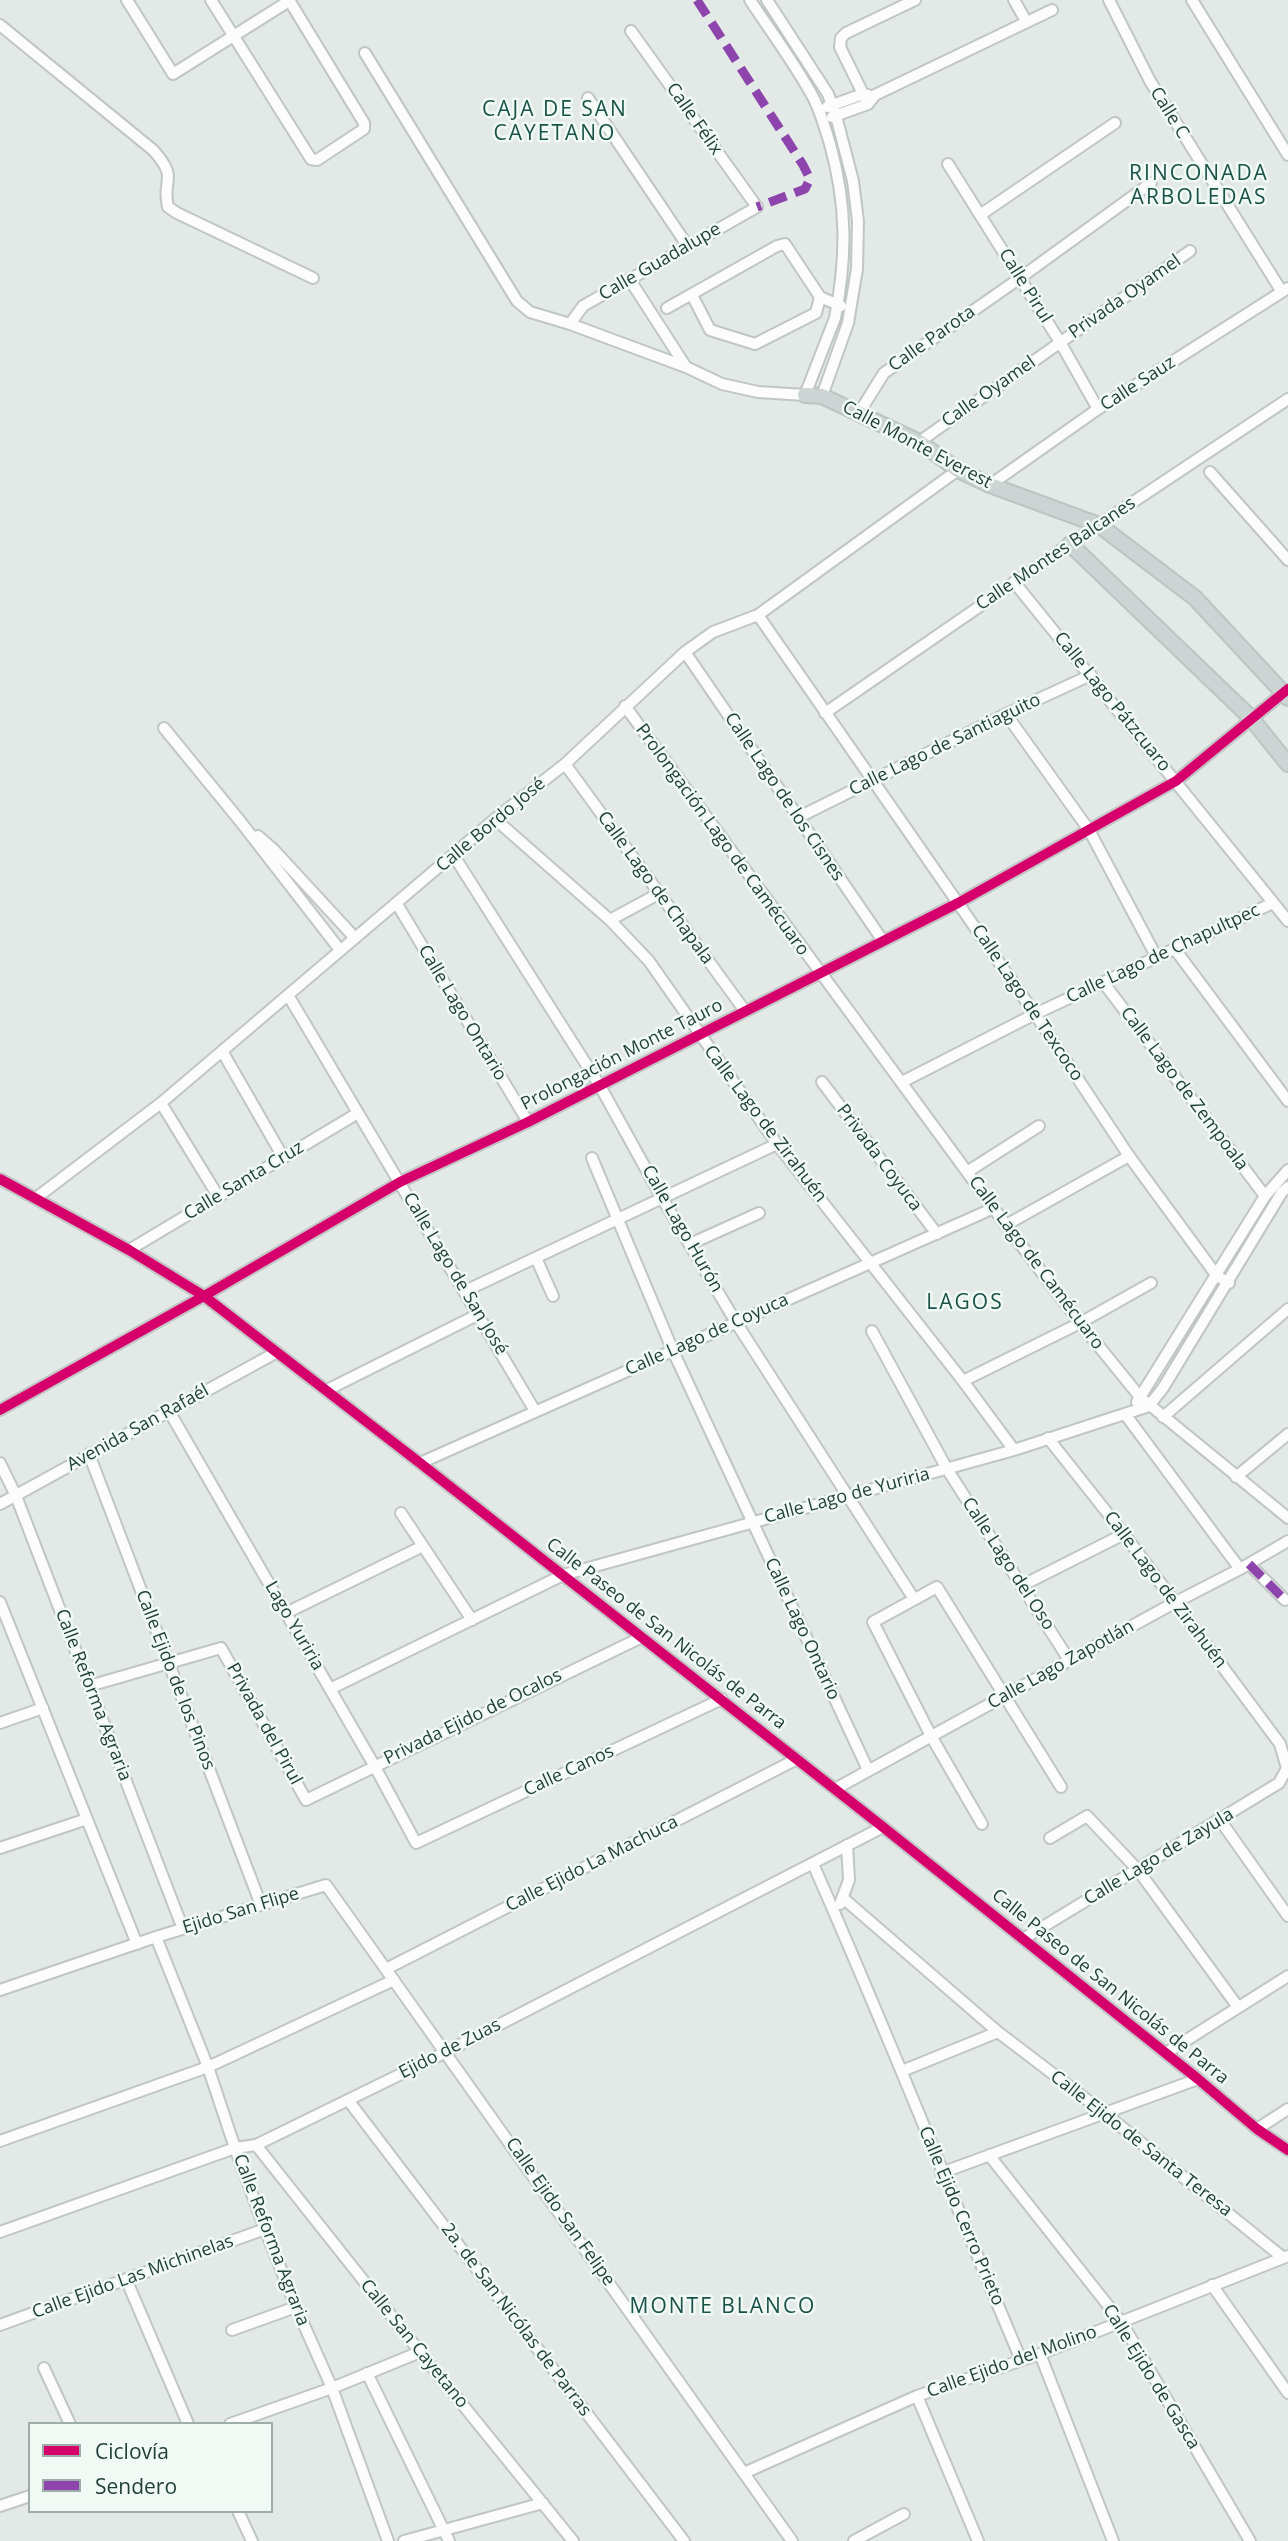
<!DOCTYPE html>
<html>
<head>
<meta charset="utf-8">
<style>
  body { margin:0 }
  #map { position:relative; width:1288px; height:2541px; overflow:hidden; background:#e3e9e7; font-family:"Open Sans",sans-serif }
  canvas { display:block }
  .legend { position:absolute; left:28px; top:2422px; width:245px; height:91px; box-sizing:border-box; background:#f1f9f5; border:2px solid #9daeaa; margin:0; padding:9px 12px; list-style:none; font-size:21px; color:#1f3e39 }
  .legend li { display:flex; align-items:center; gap:14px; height:35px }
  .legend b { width:35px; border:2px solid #9daeaa }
</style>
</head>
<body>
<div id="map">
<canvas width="1288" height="2541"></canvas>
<ul class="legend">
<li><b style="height:9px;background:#d6006c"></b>Ciclovía</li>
<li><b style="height:9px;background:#8e44ad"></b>Sendero</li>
</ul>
</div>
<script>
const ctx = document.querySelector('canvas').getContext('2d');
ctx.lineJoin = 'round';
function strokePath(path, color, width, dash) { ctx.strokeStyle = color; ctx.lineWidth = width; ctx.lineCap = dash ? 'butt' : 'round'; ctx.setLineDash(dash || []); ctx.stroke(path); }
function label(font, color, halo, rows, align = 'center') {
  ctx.font = font + ' "Open Sans",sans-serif'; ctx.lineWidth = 5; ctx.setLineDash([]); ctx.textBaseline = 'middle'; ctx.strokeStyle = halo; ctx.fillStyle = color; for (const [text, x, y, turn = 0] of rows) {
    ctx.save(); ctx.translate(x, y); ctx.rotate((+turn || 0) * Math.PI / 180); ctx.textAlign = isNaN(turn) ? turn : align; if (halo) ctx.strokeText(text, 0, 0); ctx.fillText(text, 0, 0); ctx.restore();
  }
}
const minor = new Path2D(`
  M 127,0 L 173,74 L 289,1
  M 211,0 L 311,159 L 317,160 L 364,129 L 364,123 L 289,0
  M 767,0 L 828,94 L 836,116 L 853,181 L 858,221 L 857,269 L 848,323 L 822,396
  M 1014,0 L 1026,21
  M 1109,0 L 1150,81 L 1282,292
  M 1192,0 L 1288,155
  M 0,25 L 153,150 C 180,180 161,178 168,207 L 177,213 L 313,278
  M 365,53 L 517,301 L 530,312 L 570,324 L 686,367 L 722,384 L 758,392 L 805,395 L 835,318 C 847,256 847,205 830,144 C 825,128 821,113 814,99 C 796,65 771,32 750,0
  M 588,98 L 687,245
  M 868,104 L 840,47 L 841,38 L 846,33 L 915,0
  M 827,107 L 863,94 L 868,95
  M 832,117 L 868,104 L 875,95 L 1052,10
  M 948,164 L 1060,342 L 1098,409
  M 980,215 L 1115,123
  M 630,280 L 686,367
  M 692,295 L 710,330 L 755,344 L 816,313 L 820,297
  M 667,308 L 777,246 L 785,244 L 820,297 L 841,306
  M 570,324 L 583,306 L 757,207 L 631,31
  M 859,413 L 884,373 L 1020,278 L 1151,183
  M 919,442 L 1190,251
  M 1210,472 L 1288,560
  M 990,485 L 1098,409 L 1288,288
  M 1014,582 L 1288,921
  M 758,615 L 1035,1014 L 1129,1156 L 1217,1276 L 1229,1283
  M 685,652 L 883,941
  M 625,706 L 1006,1225 L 1080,1323 L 1140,1397 L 1288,1518
  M 825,713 L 1070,544 L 1288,399
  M 1006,714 L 1089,830 L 1156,956
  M 164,728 L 240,821 L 340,950
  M 565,764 L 745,1011
  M 799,817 L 1006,714 L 1091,675
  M 495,819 L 610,920 L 649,961 L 777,1144 L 963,1381 L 1014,1450
  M 258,836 L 273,849 L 355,938
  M 454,856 L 600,1086 L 662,1198 L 737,1324 L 914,1599
  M 397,904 L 528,1122
  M 610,920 L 658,894
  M 1174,948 L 1288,1101
  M 1103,982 L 1265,1196
  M 288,995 L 535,1411
  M 222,1051 L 283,1157
  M 822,1082 L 937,1234
  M 902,1082 L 1035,1014 L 1273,903
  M 161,1103 L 218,1196
  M 592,1158 L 673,1351 L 868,1770
  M 967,1172 L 1039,1126
  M 0,1179 L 129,1250 L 204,1296 L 420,1463 L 883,1827 L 1198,2079 L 1257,2129 L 1288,2150
  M 36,1198 L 161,1103 L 495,819 L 565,764 L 685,652 L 713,632 L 758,615 L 958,470
  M 1006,1225 L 1129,1156
  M 690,1244 L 759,1213
  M 129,1250 L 358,1113
  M 536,1258 L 553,1296
  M 465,1291 L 777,1144
  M 872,1331 L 947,1469 L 1069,1660
  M 963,1381 L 1080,1323 L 1151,1283
  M 327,1390 L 479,1314
  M 1137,1402 L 1265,1196 L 1288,1170
  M 0,1410 L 204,1296 L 400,1182 L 528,1122 L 958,903 L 1176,781 L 1287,690
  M 169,1411 L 374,1765 L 416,1843 L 722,1699
  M 1125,1414 L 1240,1569
  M 1163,1417 L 1288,1309
  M 1048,1438 L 1124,1534 L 1280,1744 L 1287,1768
  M 89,1454 L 261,1905
  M 0,1463 L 16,1496 L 183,1929
  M 420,1463 L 994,1208
  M 1236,1477 L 1288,1434
  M 0,1504 L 277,1352
  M 401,1513 L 472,1620
  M 1249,1564 L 1285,1600
  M 1023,1585 L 1124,1534
  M 0,1602 L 137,1944
  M 286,1613 L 423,1546
  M 89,1686 L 221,1648 L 306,1800 L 642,1637
  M 330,1689 L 563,1575 L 1014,1450 L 1149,1406 L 1163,1388 L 1282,1192 L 1288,1187
  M 0,1723 L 43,1708
  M 835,1789 L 1174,1603 L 1240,1569 L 1288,1541
  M 1220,1820 L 1288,1916
  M 982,1824 L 931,1736 L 873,1622 L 937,1587 L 1061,1787
  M 1050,1838 L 1087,1816 L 1138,1870 L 1238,2007
  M 0,1848 L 87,1819
  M 813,1864 C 886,2028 951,2195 1021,2360
  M 843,1898 L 998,2032 L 1103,2112 L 1282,2257
  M 840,1904 L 849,1880 L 847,1845
  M 156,1937 L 208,2067 L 235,2148 L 265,2229 L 296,2307 L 332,2388 L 388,2541
  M 1023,1939 L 1279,1783 L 1287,1768
  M 386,1969 L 797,1759
  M 0,1990 L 156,1937 L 326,1885 L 792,2541
  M 1166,2053 L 1288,1976
  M 902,2071 L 998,2032
  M 348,2100 L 684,2541
  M 1257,2129 L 1288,2109
  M 0,2141 L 208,2067 L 394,1980
  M 256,2145 L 420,2352 L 573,2541
  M 989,2155 L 1122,2323 L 1250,2541
  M 941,2173 L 1198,2079
  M 0,2232 L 235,2148 L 256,2145 L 446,2052 L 883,1827
  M 126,2279 L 188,2424
  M 1212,2285 L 1288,2393
  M 0,2325 L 265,2229
  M 232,2330 L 296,2307
  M 1040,2354 L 1113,2541
  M 44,2368 L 70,2424
  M 367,2373 L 449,2541
  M 917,2396 L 978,2541
  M 230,2424 L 332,2388 L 420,2352
  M 744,2473 L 917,2396 L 1040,2354 L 1288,2256
  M 0,2506 L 30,2496
  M 238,2511 L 252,2541
  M 404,2541 L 543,2503
  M 854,2541 L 904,2514`);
const major = new Path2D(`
  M 805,395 L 822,396 L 919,442 L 958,470 L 990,485 L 1099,525 L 1195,598 L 1288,698
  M 1070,544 L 1251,718 L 1288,764`);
const quiet = new Path2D(`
  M 697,0 L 803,165 L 810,179 L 805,189 L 757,207
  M 1249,1564 L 1285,1600`);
const cycleway = new Path2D(`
  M 0,1179 L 129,1250 L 204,1296 L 420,1463 L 883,1827 L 1198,2079 L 1257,2129 L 1288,2150
  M 0,1410 L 204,1296 L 400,1182 L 528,1122 L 958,903 L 1176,781 L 1288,689`);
const streetNames = [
  ["Calle C",1169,113,58],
  ["Calle Félix",694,119,55],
  ["Calle Guadalupe",660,262,-30],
  ["Calle Pirul",1025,286,58],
  ["Privada Oyamel",1125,297,-35],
  ["Calle Parota",932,339,-35],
  ["Calle Sauz",1138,384,-33],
  ["Calle Oyamel",989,392,-35],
  ["Calle Monte Everest",917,445,28],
  ["Calle Montes Balcanes",1056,554,-34],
  ["Calle Lago Pátzcuaro",1112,702,51],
  ["Calle Lago de Santiaguito",945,745,-26],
  ["Calle Lago de los Cisnes",784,797,56],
  ["Calle Bordo José",491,825,-40],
  ["Prolongación Lago de Camécuaro",722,840,54],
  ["Calle Lago de Chapala",655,888,54],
  ["Calle Lago de Chapultpec",1163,954,-25],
  ["Calle Lago de Texcoco",1027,1003,56],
  ["Calle Lago Ontario",462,1013,59],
  ["Prolongación Monte Tauro",622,1055,-27],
  ["Calle Lago de Zempoala",1184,1089,53],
  ["Calle Lago de Zirahuén",765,1124,53],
  ["Privada Coyuca",879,1158,53],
  ["Calle Santa Cruz",244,1181,-31],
  ["Calle Lago Hurón",682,1229,60],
  ["Calle Lago de Camécuaro",1036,1263,53],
  ["Calle Lago de San José",455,1274,59],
  ["Calle Lago de Coyuca",707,1335,-24],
  ["Avenida San Rafaél",138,1428,-29],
  ["Calle Lago de Yuriria",847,1496,-15],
  ["Calle Lago del Oso",1008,1564,57],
  ["Calle Lago de Zirahuén",1165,1590,53],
  ["Lago Yuriria",294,1626,60],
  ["Calle Lago Ontario",802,1629,65],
  ["Calle Paseo de San Nicolás de Parra",666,1634,38],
  ["Calle Lago Zapotlán",1061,1665,-29],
  ["Calle Ejido de los Pinos",175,1680,69],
  ["Calle Reforma Agraria",93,1695,69],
  ["Privada Ejido de Ocalos",473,1717,-26],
  ["Privada del Pirul",264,1724,61],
  ["Calle Canos",569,1771,-25],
  ["Calle Lago de Zayula",1159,1857,-31],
  ["Calle Ejido La Machuca",592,1864,-27],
  ["Ejido San Flipe",241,1911,-17],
  ["Calle Paseo de San Nicolás de Parra",1110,1987,39],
  ["Ejido de Zuas",450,2049,-27],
  ["Calle Ejido de Santa Teresa",1141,2144,38],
  ["Calle Ejido San Felipe",560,2212,55],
  ["Calle Ejido Cerro Prieto",961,2216,67],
  ["Calle Reforma Agraria",271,2240,69],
  ["Calle Ejido Las Michinelas",133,2277,-20],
  ["2a. de San Nicólas de Parras",516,2320,53],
  ["Calle San Cayetano",414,2344,51],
  ["Calle Ejido del Molino",1012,2362,-20],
  ["Calle Ejido de Gasca",1151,2377,58]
];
const quarterNames = [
  ["CAJA DE SAN",555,110],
  ["CAYETANO",555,134],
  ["RINCONADA",1199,174],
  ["ARBOLEDAS",1199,198],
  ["LAGOS",965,1303],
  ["MONTE BLANCO",723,2307]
];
strokePath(minor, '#c0c6c4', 14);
strokePath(major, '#bbc5c3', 18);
strokePath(minor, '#fbfcfb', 10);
strokePath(major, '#ccd5d4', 14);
strokePath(quiet, '#8e44ad', 9, [18, 9]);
strokePath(cycleway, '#d6006c', 10);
label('18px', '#1f3e39', '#f1f9f5', streetNames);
ctx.letterSpacing = '2px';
label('21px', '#195249', '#f1f9f5', quarterNames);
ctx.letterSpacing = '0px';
</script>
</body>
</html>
